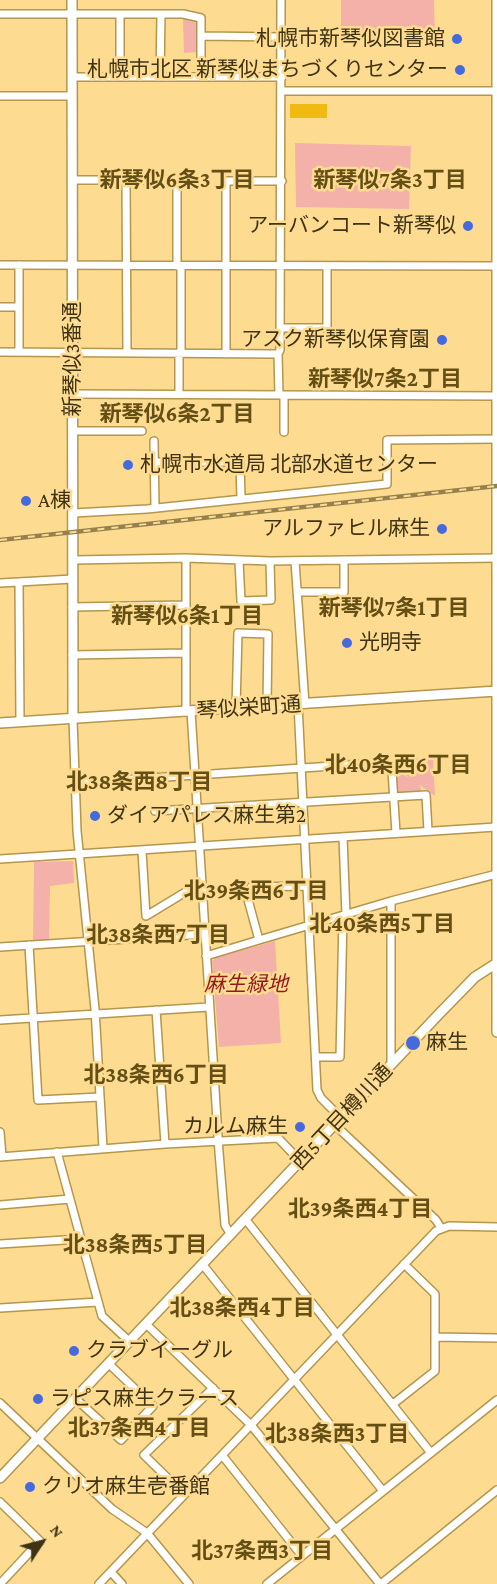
<!DOCTYPE html>
<html>
<head>
<meta charset="utf-8">
<style>
  body { margin:0 }
  #map { position:relative; width:497px; height:1584px; overflow:hidden; background:#fddc92; font-family:"Crimson Pro",serif }
  canvas { display:block }
  .north { position:absolute; left:12px; top:1512px; width:60px; height:60px; -webkit-text-stroke:4px #fddc92; paint-order:stroke; rotate:54deg; font-size:16px; font-weight:700; line-height:24px; text-align:center; color:#403314 }
  .north::after { content:''; display:block; margin:auto; width:21px; height:27px; background:#403314; clip-path:polygon(50% 0,100% 100%,50% 72%,0 100%) }
</style>
</head>
<body>
<div id="map">
<canvas width="497" height="1584"></canvas>
<div class="north">N</div>
</div>
<script>
const ctx = document.querySelector('canvas').getContext('2d');
ctx.lineJoin = 'round';
function fillPath(path, color) { ctx.fillStyle = color; ctx.fill(path, 'evenodd'); }
function strokePath(path, color, width, dash) { ctx.strokeStyle = color; ctx.lineWidth = width; ctx.lineCap = dash ? 'butt' : 'round'; ctx.setLineDash(dash || []); ctx.stroke(path); }
function label(font, color, halo, rows, align = 'center') {
  ctx.font = font + ' "Crimson Pro","Noto Sans JP",serif'; ctx.lineWidth = 5; ctx.setLineDash([]); ctx.textBaseline = 'middle'; ctx.strokeStyle = halo; ctx.fillStyle = color; for (const [text, x, y, turn = 0] of rows) {
    ctx.save(); ctx.translate(x, y); ctx.rotate((+turn || 0) * Math.PI / 180); ctx.textAlign = isNaN(turn) ? turn : align; if (halo) ctx.strokeText(text, 0, 0); ctx.fillText(text, 0, 0); ctx.restore();
  }
}
const green = new Path2D(`
  M 341,0 L 434,0 L 435,39 L 341,40 Z
  M 183,18 L 198,21 L 199,52 L 184,53 Z
  M 295,143 L 411,146 L 409,209 L 296,207 Z
  M 433,757 L 435,796 L 420,785 L 421,791 L 396,793 L 395,770 L 411,779 L 397,769 L 409,759 Z
  M 73,861 L 74,883 L 50,886 L 49,940 L 33,940 L 34,862 Z
  M 275,941 L 281,1043 L 219,1047 L 212,961 L 215,958 Z`);
const water = new Path2D(`
  M 290,104 L 327,104 L 327,118 L 290,118 Z`);
const street = new Path2D(`
  M 0,14 L 183,14 L 201,18 L 201,77
  M 202,36 L 281,37
  M 72,77 L 282,77
  M 120,77 L 120,15
  M 160,77 L 161,14
  M 281,91 L 497,91
  M 0,96 L 72,96
  M 73,180 L 177,180 L 177,266
  M 126,180 L 127,353
  M 0,265 L 497,266
  M 19,265 L 19,352
  M 0,307 L 19,307
  M 281,328 L 327,328 L 327,267
  M 0,352 L 278,354 L 280,350 L 281,0
  M 181,353 L 181,266
  M 226,354 L 226,181 L 282,181
  M 278,354 L 279,395
  M 74,394 L 497,396
  M 179,394 L 179,353
  M 284,396 L 284,432
  M 74,431 L 142,431
  M 154,441 L 155,508
  M 155,462 L 240,462 L 241,499
  M 74,513 L 147,509 L 387,484 L 387,440 L 497,439
  M 186,558 L 186,712
  M 74,560 L 186,558 L 270,561 L 497,558
  M 239,561 L 241,601 L 271,600 L 270,561
  M 295,561 L 305,704
  M 19,582 L 20,722
  M 0,583 L 73,579
  M 297,592 L 344,592 L 344,560
  M 72,607 L 185,605
  M 72,655 L 185,653
  M 298,704 L 317,1090 L 321,1098 L 341,1118
  M 236,708 L 238,633 L 268,634 L 267,706
  M 191,711 L 219,1152 L 225,1225 L 231,1235
  M 73,719 L 77,831 L 95,1009 L 103,1148
  M 75,783 L 378,763 L 392,771 L 396,833
  M 155,811 L 426,795 L 428,831
  M 343,837 L 346,915
  M 142,851 L 146,916 L 202,882
  M 0,859 L 496,827
  M 307,886 L 251,887 L 247,896 L 259,940 L 391,901 L 497,874
  M 391,901 L 391,1065
  M 29,945 L 38,1100 L 100,1097
  M 0,947 L 205,934
  M 206,956 L 259,940
  M 156,1010 L 165,1144
  M 0,1020 L 209,1007
  M 316,1057 L 340,1057 L 343,916
  M 335,1125 L 436,1220 L 441,1228
  M 0,1132 L 2,1156
  M 57,1152 L 102,1316 L 130,1342
  M 0,1157 L 165,1144 L 278,1138 L 301,1162
  M 0,1205 L 70,1199
  M 246,1220 L 431,1453
  M 0,1244 L 81,1239
  M 203,1265 L 383,1491
  M 0,1308 L 98,1302
  M 146,1324 L 251,1425 L 380,1584
  M 435,1337 L 497,1338
  M 76,1399 L 121,1440 L 153,1406 L 109,1364
  M 0,1403 L 112,1509 L 147,1533 L 189,1584
  M 393,1404 L 435,1371 L 435,1294 L 404,1264
  M 222,1455 L 302,1556
  M 184,1494 L 144,1455 L 213,1388
  M 0,1502 L 40,1541 L 0,1584
  M 111,1572 L 122,1584
  M 99,1584 L 436,1231 L 449,1226 L 497,1227
  M 267,1584 L 497,1400
  M 381,1584 L 497,1490`);
const secondary = new Path2D(`
  M 72,0 L 73,719
  M 497,0 L 497,1032
  M 0,723 L 497,691
  M 0,1478 L 439,1014 L 475,977 L 497,963`);
const rail = new Path2D(`
  M 0,540 L 497,486`);
const markers = [
  [457,39,6,"#456add"],
  [460,70,6,"#456add"],
  [468,226,6,"#456add"],
  [442,340,6,"#456add"],
  [128,465,6,"#456add"],
  [26,501,6,"#456add"],
  [442,529,6,"#456add"],
  [347,643,6,"#456add"],
  [95,816,6,"#456add"],
  [413,1043,8,"#456add"],
  [300,1127,6,"#456add"],
  [74,1351,6,"#456add"],
  [38,1399,6,"#456add"],
  [30,1487,6,"#456add"]
];
const poiNames = [
  ["札幌市新琴似図書館",445,39,"right"],
  ["札幌市北区 新琴似まちづくりセンター",448,70,"right"],
  ["アーバンコート新琴似",456,226,"right"],
  ["アスク新琴似保育園",430,340,"right"],
  ["札幌市水道局 北部水道センター",140,465],
  ["A棟",38,501],
  ["アルファヒル麻生",430,529,"right"],
  ["光明寺",359,643],
  ["ダイアパレス麻生第2",107,816],
  ["麻生",426,1043],
  ["カルム麻生",288,1127,"right"],
  ["クラブイーグル",86,1351],
  ["ラピス麻生クラース",50,1399],
  ["クリオ麻生壱番館",42,1487]
];
const streetNames = [
  ["新琴似3番通",73,359,-90],
  ["琴似栄町通",249,708,-4],
  ["西5丁目樽川通",342,1117,-47]
];
const parkNames = [
  ["麻生緑地",246,985]
];
const neighbourhoodNames = [
  ["新琴似6条3丁目",177,180],
  ["新琴似7条3丁目",390,180],
  ["新琴似7条2丁目",385,379],
  ["新琴似6条2丁目",177,414],
  ["新琴似7条1丁目",394,608],
  ["新琴似6条1丁目",187,616],
  ["北40条西6丁目",398,765],
  ["北38条西8丁目",139,782],
  ["北39条西6丁目",256,891],
  ["北40条西5丁目",382,924],
  ["北38条西7丁目",158,935],
  ["北38条西6丁目",156,1075],
  ["北39条西4丁目",360,1209],
  ["北38条西5丁目",135,1245],
  ["北38条西4丁目",242,1308],
  ["北37条西4丁目",139,1428],
  ["北38条西3丁目",337,1434],
  ["北37条西3丁目",262,1551]
];
fillPath(green, '#f4b1a9');
fillPath(water, '#f0ba12');
strokePath(street, '#b4964c', 10);
strokePath(secondary, '#b4964c', 12);
strokePath(street, '#fff', 7);
strokePath(secondary, '#fff', 9);
strokePath(rail, '#96804e', 4.5);
strokePath(rail, '#fddc92', 2, [7]);
for (const [x, y, r, color] of markers) { const dot = new Path2D(); dot.arc(x, y, r, 0, 2 * Math.PI); ctx.fillStyle = color; ctx.fill(dot); strokePath(dot, '#fddc92', 2); }
label('21px', '#403314', '#fddc92', poiNames, 'left');
label('21px', '#403314', '#fddc92', streetNames);
label('italic 21px', '#921a1a', '#fddc92', parkNames);
label('bold 22px', '#654f14', '#fddc92', neighbourhoodNames);
</script>
</body>
</html>
